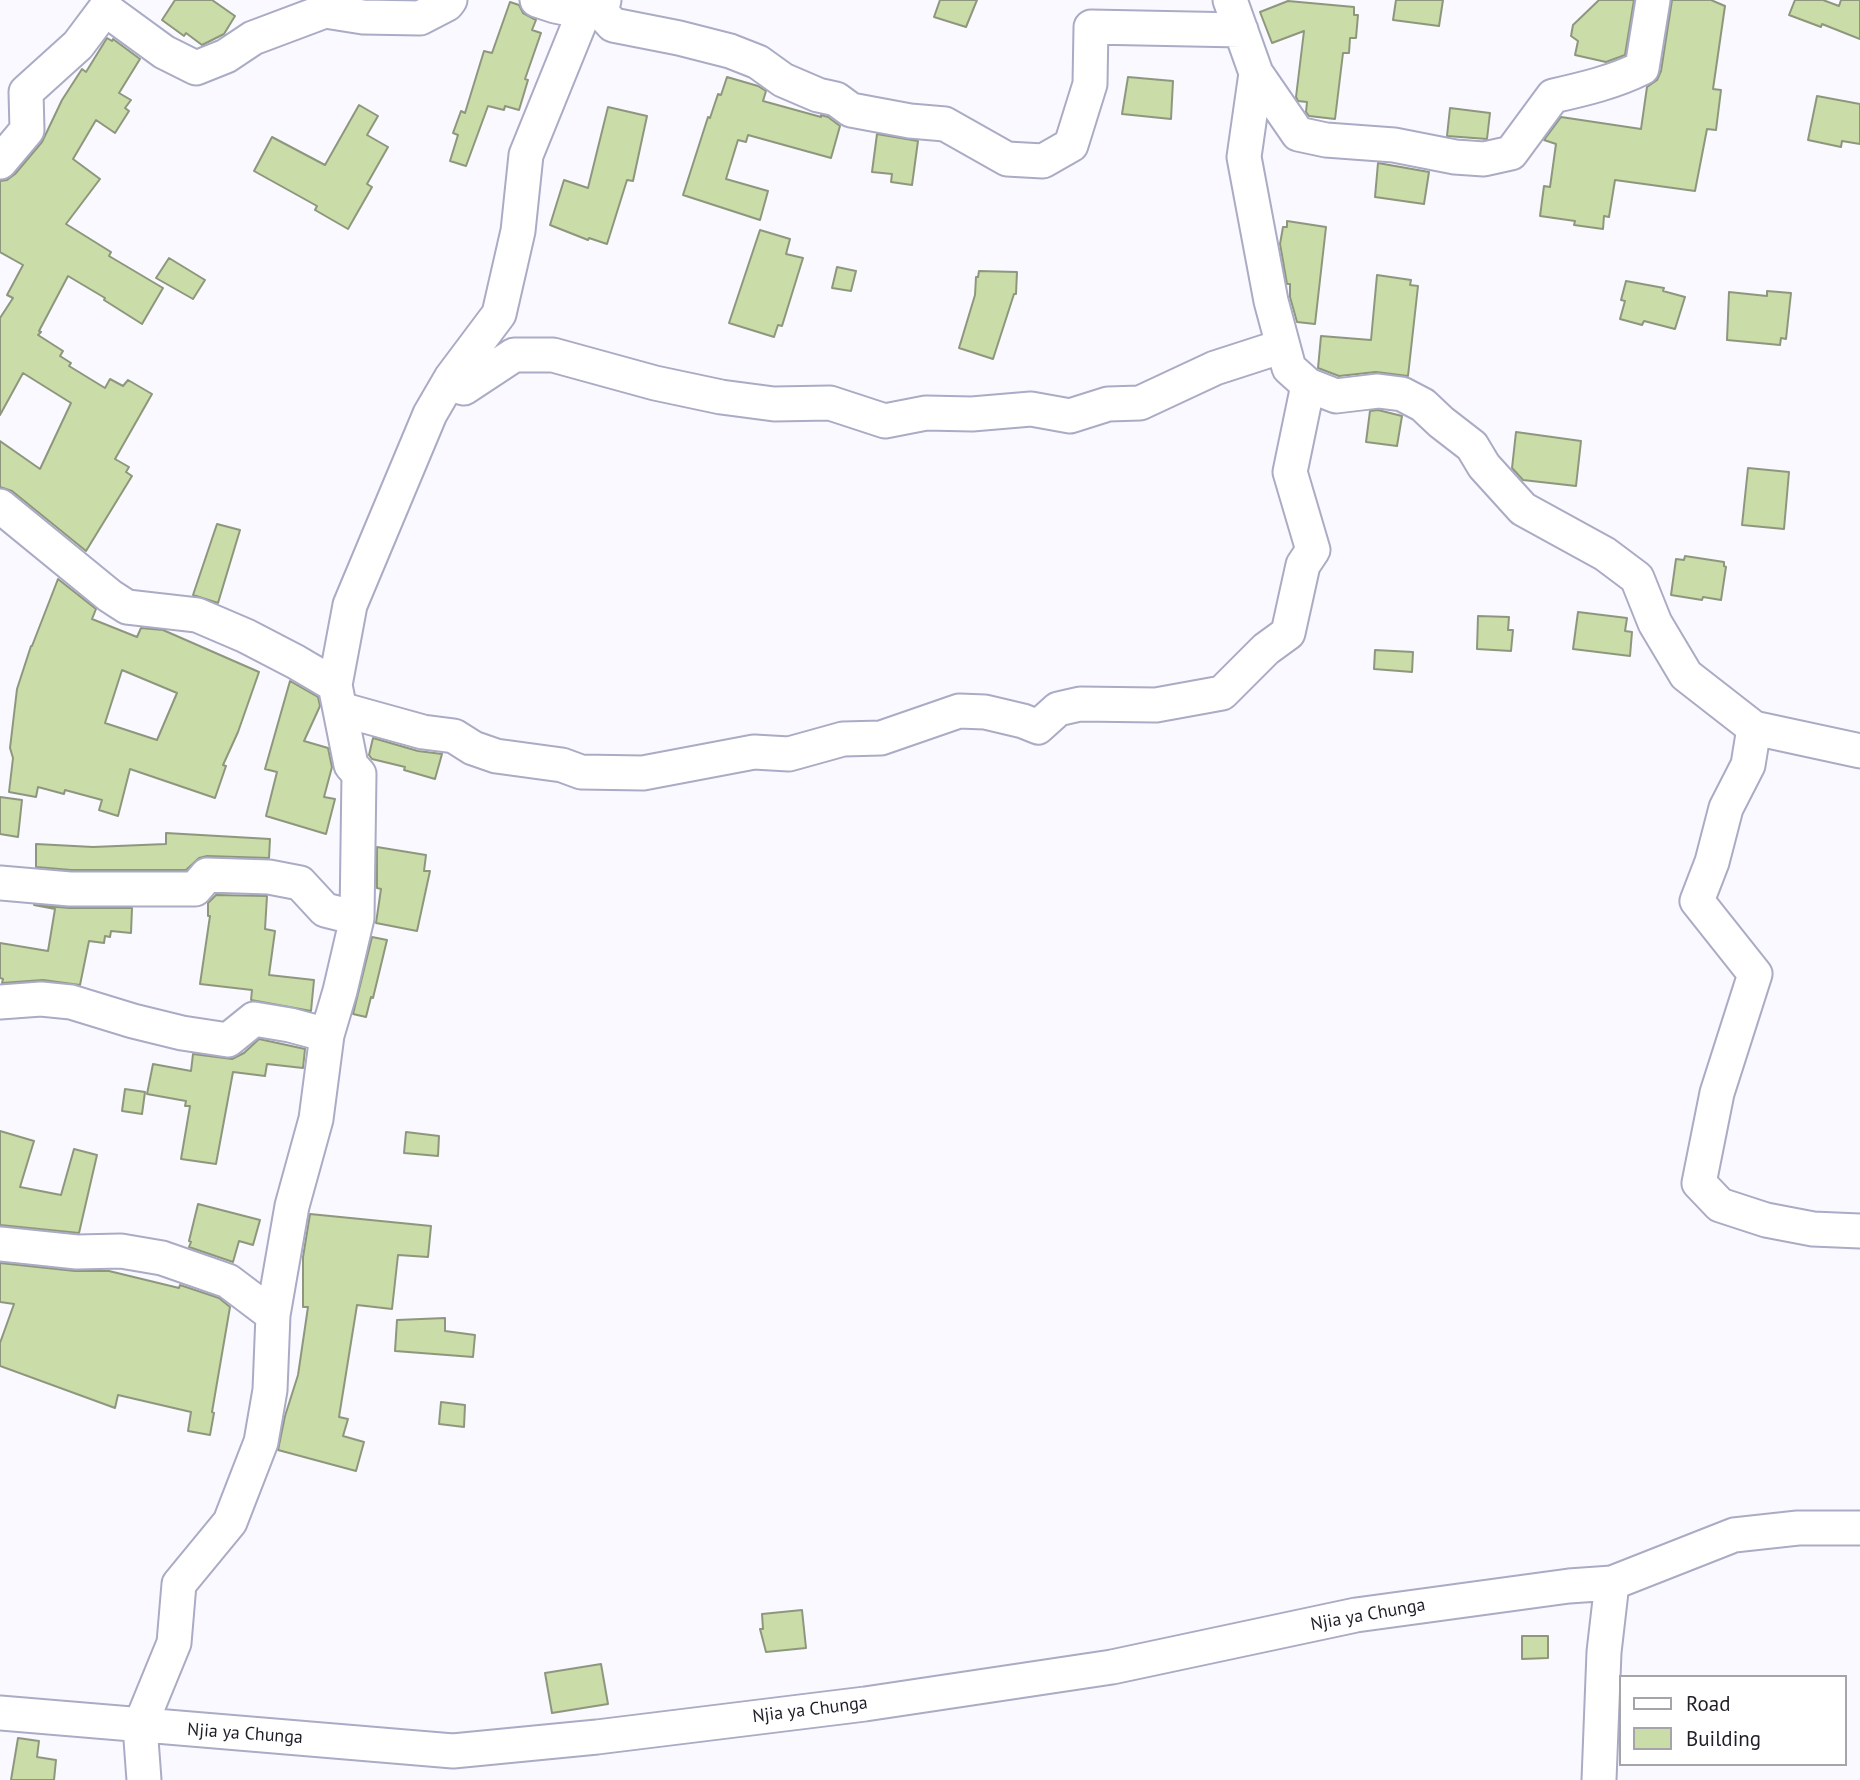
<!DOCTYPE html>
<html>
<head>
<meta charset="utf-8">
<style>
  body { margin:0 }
  #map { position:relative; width:1860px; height:1780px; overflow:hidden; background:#f9f9ff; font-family:"PT Sans",sans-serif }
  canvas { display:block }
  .legend { position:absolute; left:1619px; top:1675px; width:228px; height:91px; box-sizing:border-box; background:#fff; border:2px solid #a5a5a9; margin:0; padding:9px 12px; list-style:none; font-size:21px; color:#1f1f29 }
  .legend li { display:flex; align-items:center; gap:14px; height:35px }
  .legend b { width:35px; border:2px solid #a5a5a9 }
</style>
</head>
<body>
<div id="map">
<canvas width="1860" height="1780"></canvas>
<ul class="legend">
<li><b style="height:9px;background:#fff"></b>Road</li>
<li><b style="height:19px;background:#cadca7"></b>Building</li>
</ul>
</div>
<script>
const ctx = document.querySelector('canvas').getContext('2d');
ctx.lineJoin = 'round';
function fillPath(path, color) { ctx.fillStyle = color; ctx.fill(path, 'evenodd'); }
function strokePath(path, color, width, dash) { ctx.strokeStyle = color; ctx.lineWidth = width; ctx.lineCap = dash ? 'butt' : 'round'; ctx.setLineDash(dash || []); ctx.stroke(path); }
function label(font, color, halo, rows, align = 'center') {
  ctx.font = font + ' "PT Sans",sans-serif'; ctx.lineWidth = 5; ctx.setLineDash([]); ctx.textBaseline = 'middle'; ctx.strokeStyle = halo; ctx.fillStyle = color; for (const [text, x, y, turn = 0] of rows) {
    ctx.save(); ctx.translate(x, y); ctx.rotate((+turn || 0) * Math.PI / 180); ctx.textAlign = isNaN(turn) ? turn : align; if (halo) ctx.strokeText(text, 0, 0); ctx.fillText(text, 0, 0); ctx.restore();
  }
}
const building = new Path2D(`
  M 175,0 L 212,0 L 235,16 L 224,34 L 202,45 L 186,33 L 184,36 L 162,20 Z
  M 940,0 L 977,0 L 966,27 L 934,17 Z
  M 1396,0 L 1443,0 L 1439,26 L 1393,20 Z
  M 1599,0 L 1634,0 L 1625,55 L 1606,62 L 1575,55 L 1578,41 L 1571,36 L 1573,25 Z
  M 1672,0 L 1711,0 L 1725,6 L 1713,89 L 1721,90 L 1716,130 L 1707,129 L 1695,191 L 1615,180 L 1609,217 L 1604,216 L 1603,229 L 1574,225 L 1575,221 L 1540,216 L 1544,186 L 1550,187 L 1556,144 L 1544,140 L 1561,117 L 1641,129 L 1647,87 L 1657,80 L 1661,71 Z
  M 1795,0 L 1823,0 L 1839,6 L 1841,0 L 1860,0 L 1860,39 L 1822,24 L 1821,27 L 1789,15 Z
  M 1288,1 L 1354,7 L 1354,15 L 1358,15 L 1356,38 L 1350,38 L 1349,53 L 1343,53 L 1335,119 L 1309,116 L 1306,112 L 1307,102 L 1298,101 L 1296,97 L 1304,31 L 1272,43 L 1260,12 Z
  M 510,2 L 519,5 L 523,13 L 536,20 L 532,30 L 541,33 L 525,79 L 528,80 L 519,110 L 505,106 L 504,110 L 488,106 L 466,166 L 450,161 L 458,135 L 453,133 L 461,111 L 465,113 L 484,51 L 492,53 Z
  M 107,38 L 112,41 L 113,39 L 140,59 L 119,93 L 131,100 L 125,108 L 129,111 L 115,133 L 96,120 L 73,159 L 100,179 L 66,224 L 111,252 L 109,256 L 163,288 L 142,324 L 104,300 L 105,298 L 68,276 L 39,331 L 41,332 L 38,335 L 63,351 L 60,356 L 71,363 L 69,366 L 105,388 L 110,379 L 123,386 L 128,380 L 152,394 L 115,459 L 129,467 L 126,472 L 132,476 L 86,551 L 12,491 L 0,487 L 0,441 L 40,469 L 71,403 L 23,373 L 0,415 L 0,318 L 13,298 L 7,295 L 23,265 L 0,252 L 0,181 L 7,180 L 15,174 L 42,142 L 62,100 L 82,69 L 86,72 Z
  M 727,77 L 758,86 L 766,91 L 763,101 L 821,117 L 821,115 L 828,117 L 840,126 L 831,158 L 748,135 L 746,142 L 738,140 L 726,179 L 768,191 L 760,220 L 683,195 L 708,117 L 710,118 L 718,94 L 721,95 Z
  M 1128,77 L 1173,81 L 1171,119 L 1122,114 Z
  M 1817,96 L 1860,104 L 1860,144 L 1842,141 L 1841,147 L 1808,140 Z
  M 359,105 L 378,116 L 367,135 L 388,147 L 367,184 L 372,187 L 348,229 L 315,210 L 317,206 L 254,171 L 272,137 L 325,165 Z
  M 608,107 L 647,116 L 633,181 L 627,180 L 607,244 L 589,238 L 588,240 L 550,225 L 564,180 L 588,188 Z
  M 1450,108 L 1490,113 L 1487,139 L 1447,136 Z
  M 877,134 L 918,141 L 912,185 L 891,182 L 892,174 L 872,172 Z
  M 1378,163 L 1429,172 L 1424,204 L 1375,197 Z
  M 1287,221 L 1326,227 L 1315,324 L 1297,322 L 1290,297 L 1290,284 L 1287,284 L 1280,244 L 1283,227 L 1287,227 Z
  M 760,230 L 790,239 L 786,254 L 803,258 L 782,326 L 778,325 L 774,337 L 729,323 Z
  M 169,258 L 205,280 L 193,299 L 156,278 Z
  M 837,267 L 856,271 L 851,291 L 832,288 Z
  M 979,271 L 1017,272 L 1016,294 L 1014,294 L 993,359 L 959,348 L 975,295 L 976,277 L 978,277 Z
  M 1377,275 L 1411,280 L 1410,285 L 1418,286 L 1408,376 L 1376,372 L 1339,376 L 1318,368 L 1321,336 L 1371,340 Z
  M 1626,281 L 1664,288 L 1663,291 L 1685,297 L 1675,329 L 1644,321 L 1642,325 L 1620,319 L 1625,301 L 1621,300 Z
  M 1767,291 L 1791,293 L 1786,339 L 1781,338 L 1780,345 L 1727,340 L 1729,292 L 1767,296 Z
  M 1378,410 L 1402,416 L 1397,446 L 1366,442 L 1370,411 Z
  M 1516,432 L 1581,441 L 1576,486 L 1523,480 L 1512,468 Z
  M 1748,468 L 1789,472 L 1784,529 L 1742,525 Z
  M 217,524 L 240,530 L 218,603 L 193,595 Z
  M 1685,556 L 1724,562 L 1724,566 L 1726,567 L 1721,600 L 1703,597 L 1702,600 L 1671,595 L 1676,559 L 1684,560 Z
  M 58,579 L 96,609 L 92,619 L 137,637 L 141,628 L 163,630 L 259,672 L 238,732 L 223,765 L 226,766 L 215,798 L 130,769 L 118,816 L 99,810 L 102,800 L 65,790 L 64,794 L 38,787 L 36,797 L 9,792 L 13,758 L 10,748 L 17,689 L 31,646 L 32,646 ZM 122,670 L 177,693 L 157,740 L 105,723 Z
  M 1578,612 L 1627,618 L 1625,631 L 1632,632 L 1630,656 L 1573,649 Z
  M 1478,616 L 1509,617 L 1508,630 L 1513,630 L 1511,651 L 1477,649 Z
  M 1375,650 L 1413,652 L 1412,672 L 1374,669 Z
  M 290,681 L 318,697 L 320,706 L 304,741 L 328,748 L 332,767 L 324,797 L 335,799 L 326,834 L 266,816 L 277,772 L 265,769 Z
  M 373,738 L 418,751 L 442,754 L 435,779 L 404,770 L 405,767 L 372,759 L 369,755 Z
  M 0,797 L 22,800 L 18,837 L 0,834 Z
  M 166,833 L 270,839 L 269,858 L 207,856 L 199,858 L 186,870 L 71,870 L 36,867 L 36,844 L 93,847 L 166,844 Z
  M 377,847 L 426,855 L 424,871 L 430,871 L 417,931 L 376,923 L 381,889 L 377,888 Z
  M 216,895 L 267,896 L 265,929 L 275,931 L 269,975 L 314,980 L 311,1011 L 251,1000 L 252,990 L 200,984 L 210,916 L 208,916 L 208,903 Z
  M 34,905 L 70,908 L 132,908 L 131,933 L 111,931 L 110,937 L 105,936 L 104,943 L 89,941 L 80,985 L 43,980 L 2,983 L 3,979 L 0,978 L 0,943 L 48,951 L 55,909 Z
  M 372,937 L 387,940 L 373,998 L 371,997 L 366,1017 L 353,1014 Z
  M 259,1039 L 305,1049 L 303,1068 L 267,1064 L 265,1076 L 233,1072 L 216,1164 L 181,1159 L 190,1106 L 185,1106 L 186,1101 L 147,1094 L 153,1064 L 191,1071 L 193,1054 L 232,1059 L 244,1053 Z
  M 125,1089 L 145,1092 L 142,1114 L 122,1111 Z
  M 0,1131 L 34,1141 L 20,1187 L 61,1195 L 74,1149 L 97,1155 L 79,1233 L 0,1225 Z
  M 406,1132 L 439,1136 L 438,1156 L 404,1153 Z
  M 198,1204 L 260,1220 L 253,1245 L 239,1241 L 233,1262 L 189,1247 L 191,1242 L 189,1241 Z
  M 310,1214 L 431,1226 L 428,1257 L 398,1255 L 392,1309 L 357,1305 L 339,1417 L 348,1419 L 343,1436 L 364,1442 L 356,1471 L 278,1450 L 285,1416 L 298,1375 L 308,1307 L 303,1307 L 303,1257 Z
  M 0,1263 L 75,1271 L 109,1271 L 179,1288 L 180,1285 L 219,1298 L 230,1307 L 212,1412 L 214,1413 L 210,1435 L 188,1431 L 191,1412 L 118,1395 L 115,1408 L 0,1366 L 0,1343 L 14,1304 L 0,1302 Z
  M 445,1318 L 445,1331 L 475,1335 L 473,1357 L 395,1351 L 397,1320 Z
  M 441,1402 L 465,1405 L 464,1427 L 439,1424 Z
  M 802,1610 L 806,1648 L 766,1652 L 760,1629 L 763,1629 L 762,1614 Z
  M 1522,1636 L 1548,1636 L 1548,1658 L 1522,1659 Z
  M 601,1664 L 608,1704 L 552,1713 L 545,1673 Z
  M 18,1738 L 39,1741 L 37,1757 L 56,1760 L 54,1780 L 11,1780 Z`);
const minor = new Path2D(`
  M 537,0 L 555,6 L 584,12
  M 1230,0 L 1256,73 L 1244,157 L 1271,301 L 1289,368 L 1308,385 L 1336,396 L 1378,391 L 1402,394 L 1423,405 L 1441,422 L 1472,446 L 1484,466 L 1523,509 L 1605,554 L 1637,578 L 1655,623 L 1686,675 L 1754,728 L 1748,765 L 1726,808 L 1712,862 L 1697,901 L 1755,974 L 1717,1093 L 1699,1183 L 1720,1205 L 1766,1220 L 1813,1229 L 1860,1231
  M 601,12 L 613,25 L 679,38 L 730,51 L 758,62 L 783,80 L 818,95 L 836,99 L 851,110 L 910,121 L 945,124 L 1007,159 L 1043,161 L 1071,145 L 1090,84 L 1091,27 L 1241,30
  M 1256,73 L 1298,134 L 1326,140 L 1394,145 L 1455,157 L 1484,159 L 1511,153 L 1553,96 C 1584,89 1614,82 1642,68 L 1653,0
  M 0,162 L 27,130 L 26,92 L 78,45 L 105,9 L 164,52 L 196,68 L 226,56 L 253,38 L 325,11 L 363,17 L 420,18 L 447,4 L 450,0
  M 448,384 L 464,388 L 514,355 L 553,355 L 655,383 L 721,397 L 774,404 L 830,403 L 885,421 L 926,413 L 972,414 L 1031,409 L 1070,416 L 1108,404 L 1140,403 L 1215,368 L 1283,346
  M 0,506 L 110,596 L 127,607 L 197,615 L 246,636 L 296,662 L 335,685
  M 340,709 L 423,732 L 454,736 L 473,748 L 496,756 L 562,765 L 581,772 L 643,773 L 754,752 L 789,754 L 843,739 L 881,738 L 959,711 L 985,712 L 1023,721 L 1038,727 L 1058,709 L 1080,704 L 1156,705 L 1222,693 L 1266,649 L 1288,633 L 1303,565 L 1313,550 L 1290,472 L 1308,385
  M 1754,728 L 1860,751
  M 0,883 L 70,889 L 195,889 L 207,875 L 269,877 L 300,883 L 325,910 L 357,918
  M 0,1002 L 41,999 L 71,1002 L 133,1021 L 182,1033 L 228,1040 L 254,1019 L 290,1025 L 327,1035
  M 0,1244 L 77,1252 L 121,1251 L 162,1258 L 228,1281 L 273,1315
  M 0,1713 L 453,1751 L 597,1737 L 865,1704 L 1112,1667 L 1356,1615 L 1569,1586 L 1612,1583
  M 144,1780 L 140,1726 L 174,1643 L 179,1584 L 230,1522 L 261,1442 L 270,1390 L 273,1315 L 292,1206 L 316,1119 L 327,1035 L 340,991 L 357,918 L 359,774 L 351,765 L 335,685 L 350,605 L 430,414 L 451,378 L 499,314 L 518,231 L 526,155 L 584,12 L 601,12 L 604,0
  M 1599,1780 L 1604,1652 L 1612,1583 L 1734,1535 L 1798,1528 L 1860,1528`);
const streetNames = [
  ["Njia ya Chunga",1368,1615,-10],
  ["Njia ya Chunga",810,1710,-7],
  ["Njia ya Chunga",245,1734,4]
];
fillPath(building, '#cadca7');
strokePath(building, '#8e977e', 2);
strokePath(minor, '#aaabc5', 37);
strokePath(minor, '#fff', 33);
label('18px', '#1f1f29', '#fff', streetNames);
</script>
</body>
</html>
